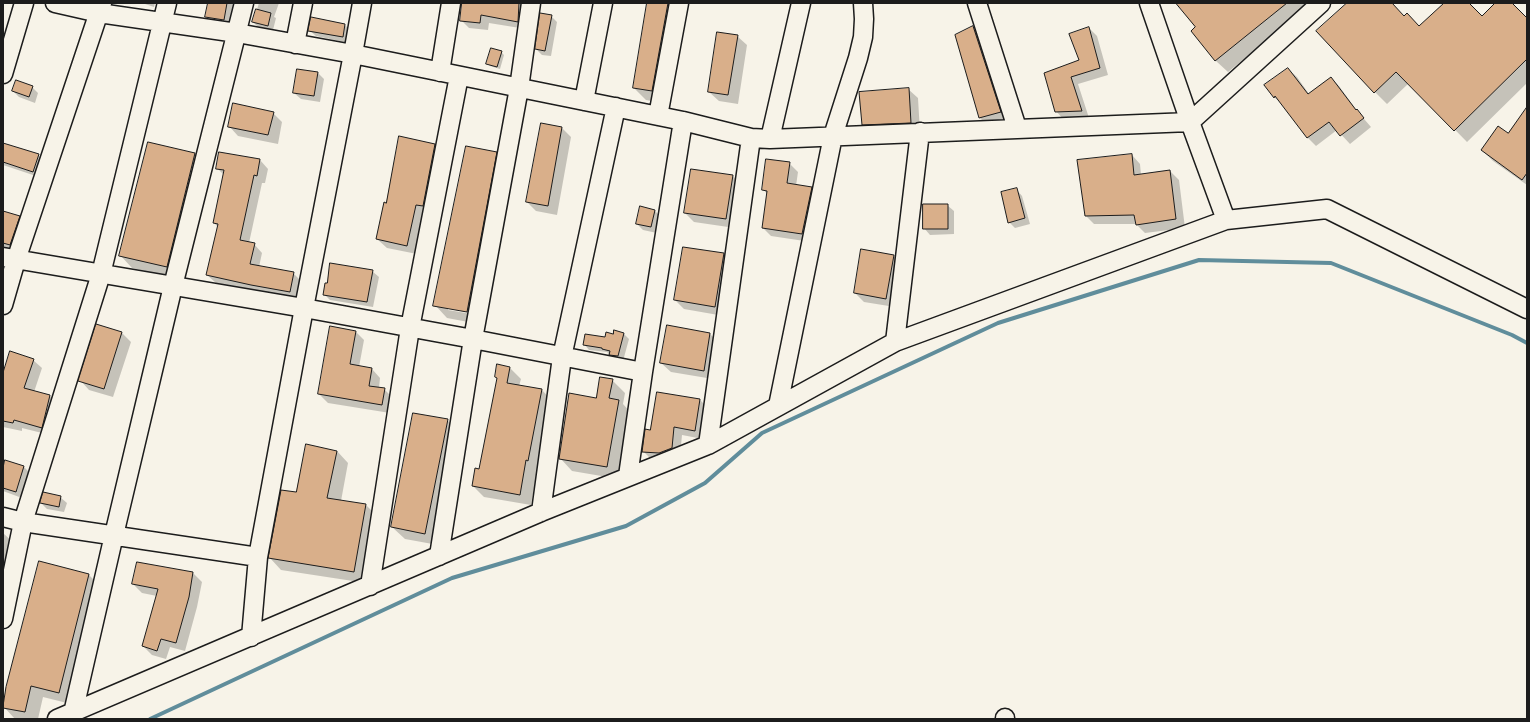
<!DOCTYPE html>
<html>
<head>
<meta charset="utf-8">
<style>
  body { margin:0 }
  #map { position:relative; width:1530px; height:722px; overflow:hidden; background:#f7f3e8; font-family:"Playpen Sans",sans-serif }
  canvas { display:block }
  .frame { position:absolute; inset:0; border:4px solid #1c1c1c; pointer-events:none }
</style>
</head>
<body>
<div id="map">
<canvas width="1530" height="722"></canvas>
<div class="frame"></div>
</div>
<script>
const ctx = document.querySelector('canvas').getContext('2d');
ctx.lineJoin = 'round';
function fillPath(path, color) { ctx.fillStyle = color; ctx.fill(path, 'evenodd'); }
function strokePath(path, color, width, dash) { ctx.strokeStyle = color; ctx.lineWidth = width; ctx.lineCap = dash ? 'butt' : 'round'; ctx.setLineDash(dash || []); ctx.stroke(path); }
const shadow = new Path2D(`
  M 142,3 L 155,3 L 154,7 Z
  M 209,3 L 237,3 L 232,28 L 214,24 L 206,16 Z
  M 259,3 L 279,3 L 274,17 L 276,18 L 273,30 L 258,27 L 253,22 Z
  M 463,3 L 525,3 L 526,29 L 489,23 L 488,30 L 469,28 L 461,20 Z
  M 648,3 L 685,3 L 664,103 L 646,100 L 634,88 Z
  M 1179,3 L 1323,3 L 1293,19 L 1228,72 L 1216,61 L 1192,31 L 1197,27 Z
  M 1348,3 L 1392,3 L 1404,17 L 1419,27 L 1445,3 L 1469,3 L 1482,17 L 1496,3 L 1511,3 L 1527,19 L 1527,83 L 1467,142 L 1409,83 L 1387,104 L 1375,92 Z
  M 551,16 L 557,22 L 551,56 L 542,55 L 536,49 Z
  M 345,25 L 351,31 L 349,43 L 316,36 L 309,30 Z
  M 973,28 L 983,37 L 1009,121 L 989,127 L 980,118 Z
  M 1089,28 L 1097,36 L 1108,75 L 1078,84 L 1089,118 L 1064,120 L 1056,111 L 1045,74 L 1080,61 Z
  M 737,36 L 747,45 L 738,104 L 719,101 L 709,92 Z
  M 501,52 L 504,55 L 500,69 L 490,66 L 487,63 Z
  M 1288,69 L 1297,77 L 1309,94 L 1331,78 L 1339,86 L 1358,112 L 1371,127 L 1350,144 L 1337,130 L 1316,146 L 1308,138 L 1283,105 L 1274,97 Z
  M 318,73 L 324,79 L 320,102 L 301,99 L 294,93 Z
  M 32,87 L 38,93 L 35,103 L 19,97 L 13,91 Z
  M 908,89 L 918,98 L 920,132 L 872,134 L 863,124 Z
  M 1527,109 L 1527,185 L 1493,161 L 1482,150 L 1508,135 Z
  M 273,113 L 282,122 L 278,144 L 238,136 L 229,126 Z
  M 542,124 L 562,128 L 571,137 L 557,215 L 536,211 L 527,202 Z
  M 148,143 L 195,154 L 207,167 L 179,279 L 132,268 L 120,255 Z
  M 3,144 L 38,155 L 44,161 L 39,177 L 3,165 Z
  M 435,145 L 444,154 L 417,254 L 387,248 L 377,239 L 387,204 Z
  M 220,153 L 260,160 L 268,169 L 265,183 L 262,183 L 249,243 L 254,244 L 262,253 L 259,267 L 293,273 L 301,281 L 298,299 L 260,293 L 216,283 L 207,275 L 218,227 L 214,223 L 224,175 L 217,168 Z
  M 496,153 L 509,165 L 479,324 L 447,318 L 435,305 ZM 448,308 L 472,312 L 472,314 L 448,310 Z
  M 1132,155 L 1140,164 L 1141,175 L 1170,171 L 1179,180 L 1185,228 L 1145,233 L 1136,224 L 1094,224 L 1086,216 Z
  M 789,163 L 798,172 L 796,186 L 811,188 L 820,196 L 811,242 L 771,236 L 763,228 L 767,194 L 764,190 Z
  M 733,176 L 742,186 L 735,228 L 694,222 L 685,213 Z
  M 1016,189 L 1022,196 L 1030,224 L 1015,228 L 1009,222 Z
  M 947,205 L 954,211 L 954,234 L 930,235 L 924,228 Z
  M 641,208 L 655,211 L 661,217 L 657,233 L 643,230 L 637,224 Z
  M 3,212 L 19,217 L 28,226 L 19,254 L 3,249 Z
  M 724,254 L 733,264 L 724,316 L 684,309 L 675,300 Z
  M 894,256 L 903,265 L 895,307 L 864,302 L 855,293 Z
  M 372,271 L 379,277 L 373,307 L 330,300 L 324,294 Z
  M 668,326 L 710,334 L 719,343 L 713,379 L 671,372 L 661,363 Z
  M 356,332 L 364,340 L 359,367 L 372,369 L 380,378 L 379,388 L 384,389 L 393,398 L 390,413 L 328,403 L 319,394 Z
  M 122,333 L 131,342 L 113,397 L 89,390 L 80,380 Z
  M 624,334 L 629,339 L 623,361 L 615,360 L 607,352 L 589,350 L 584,344 L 614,335 Z
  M 33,360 L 42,368 L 34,392 L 50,396 L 58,405 L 50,435 L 22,428 L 22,431 L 3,427 L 3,377 Z
  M 509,367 L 521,379 L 519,386 L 542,390 L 553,402 L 539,472 L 537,471 L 531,505 L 484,497 L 473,486 L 480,470 L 498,379 L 496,377 Z
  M 612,380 L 625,393 L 623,404 L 631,413 L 619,479 L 572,471 L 560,458 L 597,399 Z
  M 700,400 L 708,408 L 703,439 L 682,435 L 680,456 L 652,460 L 643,451 L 651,431 Z
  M 447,420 L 460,432 L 438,545 L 405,539 L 392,527 Z
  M 337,451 L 348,463 L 341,501 L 366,505 L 377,516 L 366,583 L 281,570 L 270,558 L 297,494 Z
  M 24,467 L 30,473 L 22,498 L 3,491 L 3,470 Z
  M 60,497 L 67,503 L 64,512 L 47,509 L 41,503 Z
  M 3,533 L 16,545 L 3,598 Z
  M 40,563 L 89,575 L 101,587 L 71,704 L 43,697 L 38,719 L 15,719 L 4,707 Z
  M 137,563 L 193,573 L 202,582 L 197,607 L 185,651 L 170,647 L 166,659 L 152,655 L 143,646 L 157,596 L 142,593 L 133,584 Z`);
const stream = new Path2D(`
  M 150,719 L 452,578 L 626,526 L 705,483 L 762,433 L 998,323 L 1199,260 L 1331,263 L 1512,335 L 1527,343`);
const building = new Path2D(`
  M 208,3 L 227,3 L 224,20 L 205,17 Z
  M 462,3 L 519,3 L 518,22 L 481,15 L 480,23 L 460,21 Z
  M 647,3 L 668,3 L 652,91 L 633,88 Z
  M 1176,3 L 1287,3 L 1215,61 L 1191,31 L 1195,27 Z
  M 1347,3 L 1392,3 L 1404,16 L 1407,13 L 1419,26 L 1444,3 L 1469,3 L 1482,16 L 1495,3 L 1512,3 L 1527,18 L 1527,59 L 1454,131 L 1396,72 L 1374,93 L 1316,31 Z
  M 256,9 L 271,13 L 268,26 L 252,22 Z
  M 540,13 L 552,15 L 545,51 L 535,49 Z
  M 311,17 L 345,24 L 343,37 L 308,31 Z
  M 973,26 L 1001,112 L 979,118 L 955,35 Z
  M 1089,27 L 1100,68 L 1071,77 L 1082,111 L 1055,112 L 1044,73 L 1079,60 L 1069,34 Z
  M 717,32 L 738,35 L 728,95 L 708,92 Z
  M 491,48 L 502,51 L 497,67 L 486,64 Z
  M 1288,68 L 1308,94 L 1331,77 L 1356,110 L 1357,109 L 1364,118 L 1340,136 L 1329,122 L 1307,138 L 1275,96 L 1274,98 L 1264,85 Z
  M 297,69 L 318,72 L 314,96 L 293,93 Z
  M 16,80 L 33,86 L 29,97 L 12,91 Z
  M 909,88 L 911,123 L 862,125 L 859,92 Z
  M 233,103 L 274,112 L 268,135 L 228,127 Z
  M 1527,107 L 1527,173 L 1522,180 L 1481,150 L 1498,126 L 1508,133 Z
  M 541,123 L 562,127 L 548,206 L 526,202 Z
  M 399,136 L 435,144 L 423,206 L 416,205 L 407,246 L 376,239 L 384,202 L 386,203 Z
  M 148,142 L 195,153 L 167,267 L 119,256 Z
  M 3,143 L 39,154 L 33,172 L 3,162 Z
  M 466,146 L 497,152 L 467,312 L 433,306 Z
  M 219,152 L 260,159 L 257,176 L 254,175 L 240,240 L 255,243 L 250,264 L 294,272 L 290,292 L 251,285 L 206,275 L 218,224 L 213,223 L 224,170 L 216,169 Z
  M 1132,154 L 1134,175 L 1170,170 L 1176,219 L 1136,225 L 1134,215 L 1085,216 L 1077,160 Z
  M 766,159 L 790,162 L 787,183 L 812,187 L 802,234 L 762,228 L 767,191 L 762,190 Z
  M 691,169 L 733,175 L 726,219 L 684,213 Z
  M 1017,188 L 1025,218 L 1008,223 L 1001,192 Z
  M 923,204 L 948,204 L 948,229 L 923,229 Z
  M 640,206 L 655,210 L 651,227 L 636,224 Z
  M 3,211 L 20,216 L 10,245 L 3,243 Z
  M 683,247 L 724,253 L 715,307 L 674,300 Z
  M 861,249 L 894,255 L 886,299 L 854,293 Z
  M 330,263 L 373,270 L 367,302 L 323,295 L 325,283 L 327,283 Z
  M 96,324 L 122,332 L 104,389 L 78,381 Z
  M 667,325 L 710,333 L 704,371 L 660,363 Z
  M 330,326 L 356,331 L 350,364 L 372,368 L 369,386 L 385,388 L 382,405 L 318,394 Z
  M 614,330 L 624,333 L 618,356 L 609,355 L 610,351 L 602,349 L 602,348 L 583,345 L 585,334 L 605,337 L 606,332 L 613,334 Z
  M 10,351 L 34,359 L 24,388 L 50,395 L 42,428 L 14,420 L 13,423 L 3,421 L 3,373 Z
  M 497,364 L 510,367 L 507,383 L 542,389 L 528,461 L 526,460 L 520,495 L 472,486 L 475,468 L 479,469 L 497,378 L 495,377 Z
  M 600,377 L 613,379 L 609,398 L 619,400 L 607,467 L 559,459 L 569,393 L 596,398 Z
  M 657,392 L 700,399 L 695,431 L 674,427 L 672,448 L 659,453 L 642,452 L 645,429 L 650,430 Z
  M 413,413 L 448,419 L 425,534 L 391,527 Z
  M 306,444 L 337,451 L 327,498 L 366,504 L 354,572 L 268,558 L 281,490 L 296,492 Z
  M 5,460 L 24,466 L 16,492 L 3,488 L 3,468 Z
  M 43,492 L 61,496 L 59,507 L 40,503 Z
  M 39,561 L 89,574 L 59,693 L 31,686 L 25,712 L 3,708 L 3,706 L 6,687 Z
  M 137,562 L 193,572 L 189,597 L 176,643 L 161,639 L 157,651 L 142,646 L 158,589 L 132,584 Z`);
const minor = new Path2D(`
  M 55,3 L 99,13 L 237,33 L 353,54 L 362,3
  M 977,3 L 1017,128
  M 1149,3 L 1190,122 L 1226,220
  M 295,44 L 303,3
  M 440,72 L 451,3
  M 3,74 L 24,3
  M 584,101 L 603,3
  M 658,116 L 679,3
  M 770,139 L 801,3
  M 3,257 L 304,308 L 353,54 L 683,121 L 751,138 L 770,139 L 1190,122 L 1321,3
  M 3,305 L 16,260 L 102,3
  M 895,342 L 920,132
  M 778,406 L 833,136 L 858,58 L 863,37 L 864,19 L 863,3
  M 708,445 L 751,138
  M 628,476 L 643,372 L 683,121
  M 541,512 L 562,357 L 616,107
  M 3,517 L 23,522 L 101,274 L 167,3
  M 439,556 L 473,339 L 519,88 L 531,3
  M 370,586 L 410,328 L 459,76
  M 3,619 L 23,522 L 258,557
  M 251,637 L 258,557 L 304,308 L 473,339 L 643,372
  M 73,713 L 114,535 L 173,286 L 244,3
  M 1005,718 L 1005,719
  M 57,719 L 541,512 L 708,445 L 895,342 L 1226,220 L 1327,209 L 1527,309`);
fillPath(shadow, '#0003');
strokePath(stream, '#608d9b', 4);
fillPath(building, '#d9af8a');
strokePath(building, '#1c1c1c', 1);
strokePath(minor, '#1c1c1c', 21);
strokePath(minor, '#f7f3e8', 18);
</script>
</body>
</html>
